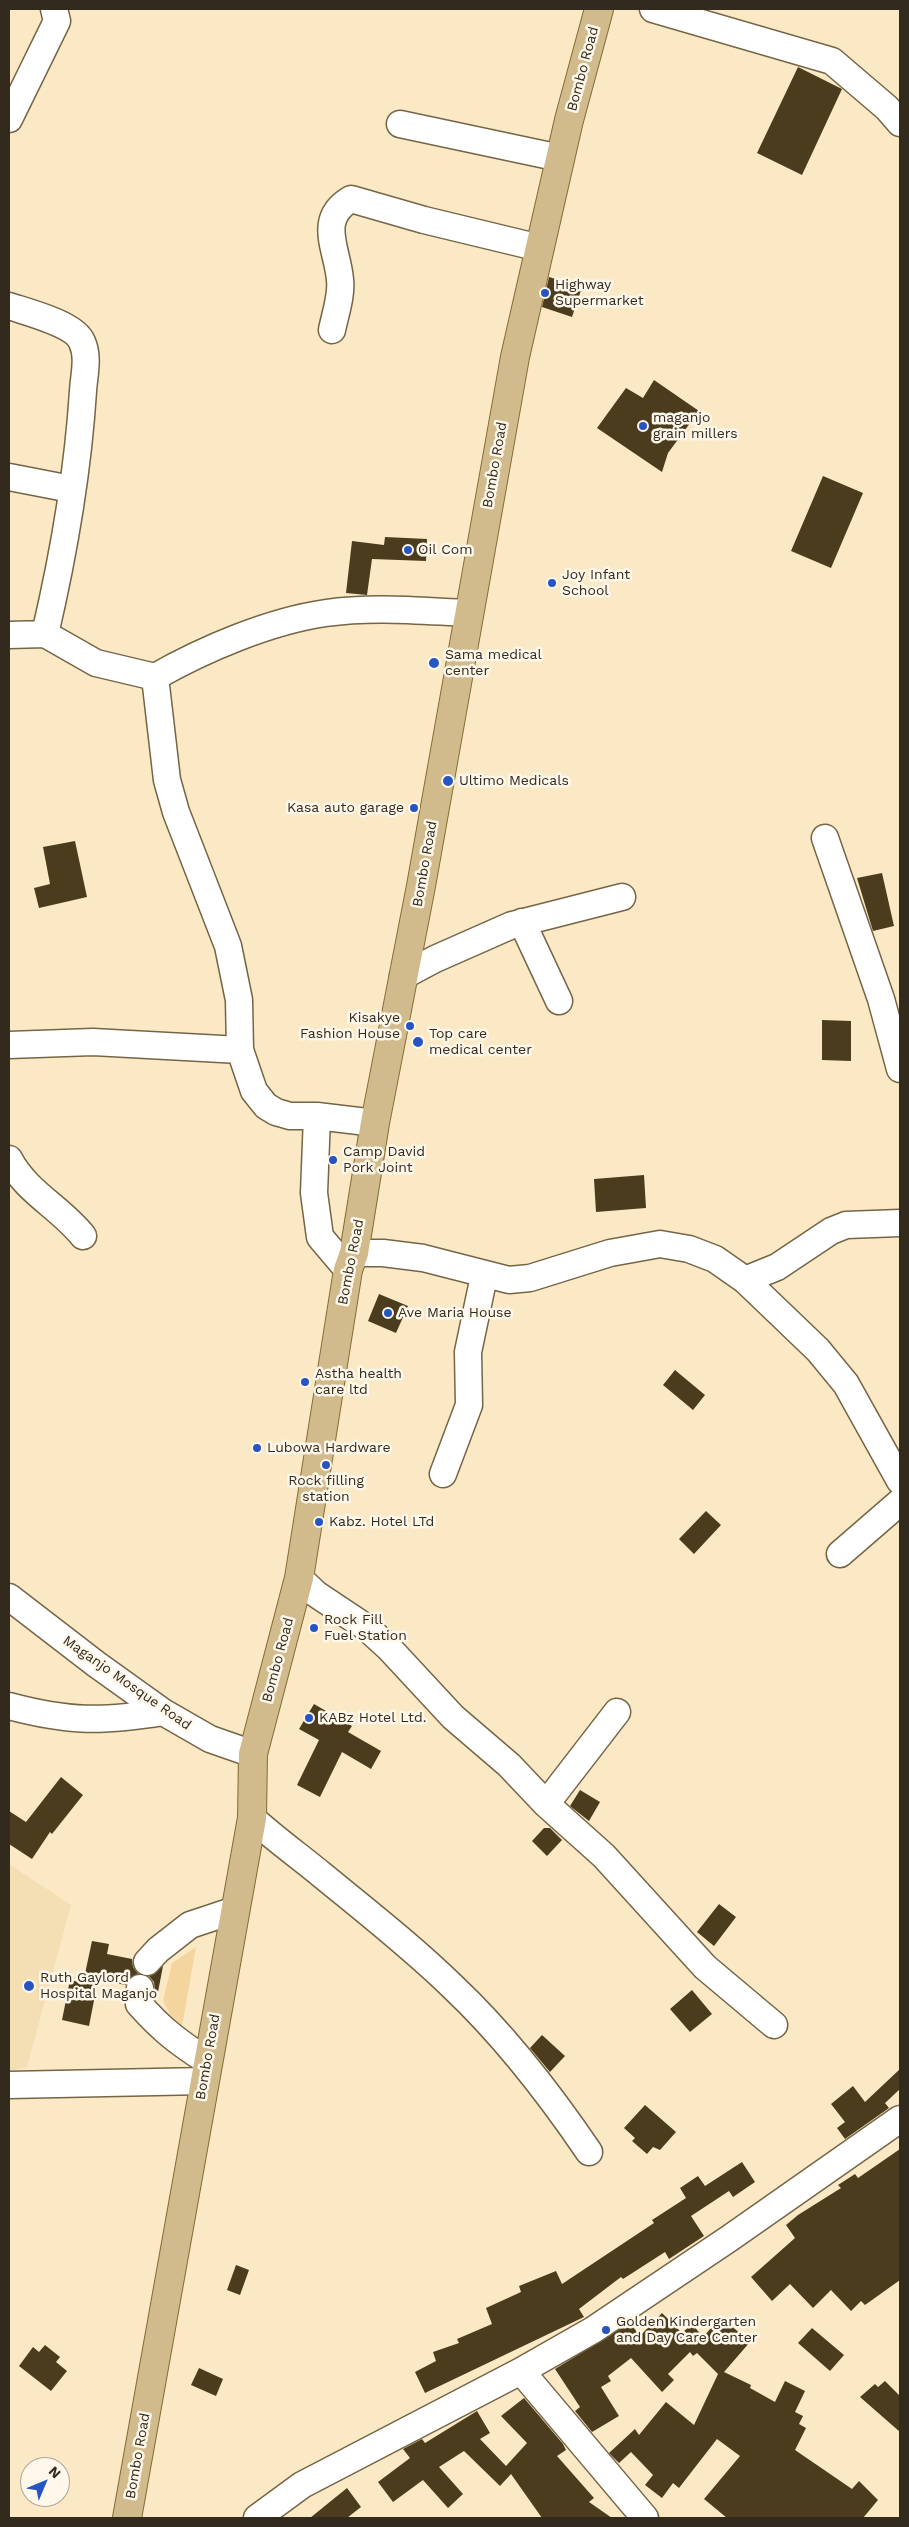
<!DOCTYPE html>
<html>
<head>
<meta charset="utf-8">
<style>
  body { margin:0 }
  #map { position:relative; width:909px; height:2527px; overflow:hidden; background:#fbe9c6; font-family:"Work Sans",sans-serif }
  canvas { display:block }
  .frame { position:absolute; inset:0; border:10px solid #312a1d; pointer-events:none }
  .north { position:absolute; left:20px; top:2457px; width:50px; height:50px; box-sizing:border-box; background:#fff7ea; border:1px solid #ada598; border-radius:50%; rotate:45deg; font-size:14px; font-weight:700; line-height:20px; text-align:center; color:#312a1d }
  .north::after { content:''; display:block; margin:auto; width:18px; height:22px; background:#2655c3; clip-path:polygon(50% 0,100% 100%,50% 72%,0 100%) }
</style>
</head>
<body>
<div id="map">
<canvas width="909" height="2527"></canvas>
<div class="frame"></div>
<div class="north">N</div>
</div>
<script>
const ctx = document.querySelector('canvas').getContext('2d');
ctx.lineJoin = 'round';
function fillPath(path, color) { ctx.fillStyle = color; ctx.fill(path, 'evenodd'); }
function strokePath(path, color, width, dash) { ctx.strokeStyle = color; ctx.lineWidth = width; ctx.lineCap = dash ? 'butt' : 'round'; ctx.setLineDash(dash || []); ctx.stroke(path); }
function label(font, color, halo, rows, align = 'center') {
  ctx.font = font + ' "Work Sans",sans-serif'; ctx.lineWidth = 5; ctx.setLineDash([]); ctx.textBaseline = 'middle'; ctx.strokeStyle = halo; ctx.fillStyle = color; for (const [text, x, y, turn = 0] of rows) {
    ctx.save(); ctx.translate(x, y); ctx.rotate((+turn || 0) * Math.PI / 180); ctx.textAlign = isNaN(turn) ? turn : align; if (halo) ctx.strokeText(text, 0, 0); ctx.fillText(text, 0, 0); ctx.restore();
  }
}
const built = new Path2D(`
  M 9,1864 L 71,1905 L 27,2067 L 9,2071 Z`);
const green = new Path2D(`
  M 196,1947 L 182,2026 L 170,2014 L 163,2001 L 172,1963 Z`);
const building = new Path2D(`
  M 798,67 L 842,89 L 802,175 L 757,153 Z
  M 549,277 L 582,287 L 572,317 L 542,307 Z
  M 654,380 L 699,411 L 668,453 L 662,472 L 597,428 L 626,388 L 643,398 Z
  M 823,476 L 863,493 L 831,568 L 791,551 Z
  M 385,537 L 427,539 L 426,561 L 372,559 L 367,595 L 346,593 L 352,541 L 384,545 Z
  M 75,841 L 87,897 L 39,908 L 34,888 L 50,884 L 43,847 Z
  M 882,873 L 894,926 L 873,931 L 857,878 Z
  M 822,1020 L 851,1021 L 851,1061 L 822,1060 Z
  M 644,1175 L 646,1208 L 596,1212 L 594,1179 Z
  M 379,1294 L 408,1306 L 396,1333 L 368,1321 Z
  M 675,1370 L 705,1395 L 693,1410 L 663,1385 Z
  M 706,1511 L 721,1525 L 694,1554 L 679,1539 Z
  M 314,1704 L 352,1726 L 348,1732 L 381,1751 L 371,1769 L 342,1752 L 320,1797 L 297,1785 L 319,1740 L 299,1729 Z
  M 61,1777 L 83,1795 L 52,1834 L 50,1832 L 32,1859 L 9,1844 L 9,1811 L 26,1822 Z
  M 580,1790 L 600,1802 L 589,1821 L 570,1806 Z
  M 544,1828 L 550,1828 L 562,1840 L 547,1856 L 532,1841 Z
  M 719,1904 L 736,1917 L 714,1946 L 697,1932 Z
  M 92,1941 L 109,1944 L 107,1954 L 132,1959 L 133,1967 L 138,1974 L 128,1979 L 126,1985 L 98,1980 L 89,2026 L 62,2020 L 70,1980 L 83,1983 Z
  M 163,1966 L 158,1992 L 155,1992 L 154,1982 L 149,1976 Z
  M 692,1990 L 712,2014 L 690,2032 L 670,2009 Z
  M 542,2035 L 565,2056 L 550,2072 L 530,2048 Z
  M 900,2069 L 900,2089 L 885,2103 L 889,2108 L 845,2139 L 837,2128 L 845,2122 L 831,2104 L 853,2086 L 865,2102 Z
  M 645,2105 L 676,2132 L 660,2150 L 653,2147 L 647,2154 L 632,2141 L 635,2138 L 624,2128 Z
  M 900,2149 L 900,2280 L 865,2305 L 861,2301 L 851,2311 L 831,2290 L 813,2308 L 790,2284 L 772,2301 L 751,2277 L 795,2238 L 786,2225 L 798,2215 L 841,2188 L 838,2185 L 855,2174 L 858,2178 Z
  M 742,2162 L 755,2182 L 733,2197 L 729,2191 L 691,2216 L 704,2236 L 669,2259 L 665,2252 L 623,2279 L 621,2277 L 579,2309 L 584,2317 L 425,2393 L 415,2372 L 436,2361 L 433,2352 L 459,2343 L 457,2339 L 492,2324 L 486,2308 L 521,2292 L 519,2286 L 556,2271 L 562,2284 L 654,2223 L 652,2220 L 686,2198 L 680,2188 L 698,2176 L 705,2186 Z
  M 236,2265 L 249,2270 L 240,2295 L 227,2290 Z
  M 662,2313 L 682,2333 L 692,2324 L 703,2337 L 721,2317 L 750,2342 L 724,2372 L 751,2385 L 750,2388 L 775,2402 L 785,2381 L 805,2391 L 795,2412 L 803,2416 L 799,2424 L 806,2428 L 795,2450 L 852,2489 L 859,2481 L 878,2500 L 863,2518 L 727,2518 L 704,2499 L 740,2456 L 717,2439 L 679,2488 L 673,2483 L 662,2498 L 645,2485 L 653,2475 L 631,2452 L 619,2463 L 609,2453 L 635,2429 L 639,2435 L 666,2402 L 694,2425 L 718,2374 L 697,2353 L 693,2356 L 690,2352 L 668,2374 L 674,2380 L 662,2392 L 631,2358 L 608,2376 L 611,2381 L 601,2387 L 619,2416 L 592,2432 L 575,2411 L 580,2407 L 555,2369 L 630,2323 L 640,2336 Z
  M 812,2328 L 844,2355 L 830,2371 L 798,2343 Z
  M 45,2345 L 60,2357 L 56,2362 L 67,2371 L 51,2391 L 19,2366 L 33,2347 L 39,2352 Z
  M 199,2368 L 223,2379 L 216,2396 L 191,2385 Z
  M 885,2381 L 900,2396 L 900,2432 L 860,2397 L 875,2384 L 878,2387 Z
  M 524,2398 L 563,2444 L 566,2450 L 557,2456 L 594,2498 L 589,2502 L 612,2518 L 542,2518 L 511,2474 L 500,2486 L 464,2451 L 439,2467 L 463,2494 L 448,2508 L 423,2480 L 393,2502 L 378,2482 L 410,2458 L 403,2449 L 422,2439 L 425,2443 L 477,2411 L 490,2433 L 480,2439 L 506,2466 L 527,2443 L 501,2416 Z
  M 347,2488 L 361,2507 L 347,2518 L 310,2518 Z`);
const minor = new Path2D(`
  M 653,9 L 832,61 L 887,108 L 900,123
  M 9,119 L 57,21 L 54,9
  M 400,124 L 560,158
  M 9,306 C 27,312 75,324 82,342 C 89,357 84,375 83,391 C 78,470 63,557 45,634
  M 332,330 C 335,315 342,295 340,280 C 338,250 316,219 351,199 L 424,220 L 540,248
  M 9,477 L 71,489
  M 9,635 L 45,634 L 96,663 L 155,677 C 204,649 270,621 326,613 C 373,606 422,611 468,613
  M 155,677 L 167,780 L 176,812 L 228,946 L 239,1000 L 240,1050 L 254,1091 L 266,1106 L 276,1112 L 290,1116 L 317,1116 L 375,1123
  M 825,838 L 881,999 L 900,1069
  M 522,922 L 559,1001
  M 403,976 L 435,959 L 512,925 L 622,897
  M 9,1045 L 93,1042 L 240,1050
  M 317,1116 L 314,1193 L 320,1237 L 348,1270
  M 9,1159 C 26,1192 61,1208 83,1236
  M 354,1253 L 383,1253 L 423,1258 L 509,1280 L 530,1278 L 610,1253 L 660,1244 L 689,1249 L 715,1259 L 745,1280 L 777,1267 L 831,1231 L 846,1225 L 900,1223
  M 745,1280 L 818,1350 L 846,1384 L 900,1481
  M 443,1474 L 469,1405 L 468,1352 L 484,1276
  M 840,1554 L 900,1502
  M 299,1578 L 316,1594 L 367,1628 L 388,1647 L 453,1717 L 509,1765 L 546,1804 L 604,1856 L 705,1967 L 774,2025
  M 9,1597 L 96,1664 L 163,1712 L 210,1739 L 253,1754
  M 9,1706 C 69,1722 103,1722 163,1712
  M 546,1804 L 617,1712
  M 252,1818 C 275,1839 299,1856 322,1875 C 366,1911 412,1947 452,1986 C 504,2035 549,2093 589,2152
  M 147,1962 L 158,1950 L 190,1925 L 235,1910
  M 140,1988 L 139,2004 C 162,2030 178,2042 207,2061
  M 9,2085 L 204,2081
  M 521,2371 L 645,2518
  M 257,2518 L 302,2485 L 521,2371 L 593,2330 L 730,2238 L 900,2119`);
const major = new Path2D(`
  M 127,2518 L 252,1818 L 253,1754 L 299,1578 L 348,1270 L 354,1253 L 375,1123 L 421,886 L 515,357 L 569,120 L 599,9`);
const markers = [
  [545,293,5,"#2655c3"],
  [643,426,5,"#2655c3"],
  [408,550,5,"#2655c3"],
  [552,583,5,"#2655c3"],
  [434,663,6,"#2655c3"],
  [448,781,6,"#2655c3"],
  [414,808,5,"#2655c3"],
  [410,1026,5,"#2655c3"],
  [418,1042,6,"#2655c3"],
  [333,1160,5,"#2655c3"],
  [388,1313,5,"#2655c3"],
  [305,1382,5,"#2655c3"],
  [257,1448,5,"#2655c3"],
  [326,1465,5,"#2655c3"],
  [319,1522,5,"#2655c3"],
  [314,1628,5,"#2655c3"],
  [309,1718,5,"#2655c3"],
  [29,1986,6,"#2655c3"],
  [606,2330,5,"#2655c3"]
];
const streetNames = [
  ["Bombo Road",583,69,-75],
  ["Bombo Road",495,465,-80],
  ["Bombo Road",425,864,-80],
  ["Bombo Road",351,1262,-79],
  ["Bombo Road",278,1660,-75],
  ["Maganjo Mosque Road",127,1683,35],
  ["Bombo Road",208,2057,-80],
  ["Bombo Road",138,2456,-80]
];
const poiNames = [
  ["Highway",555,285],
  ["Supermarket",555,301],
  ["maganjo",653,418],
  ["grain millers",653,434],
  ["Oil Com",418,550],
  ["Joy Infant",562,575],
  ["School",562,591],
  ["Sama medical",445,655],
  ["center",445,671],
  ["Ultimo Medicals",459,781],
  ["Kasa auto garage",404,808,"right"],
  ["Kisakye",400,1018,"right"],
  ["Fashion House",400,1034,"right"],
  ["Top care",429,1034],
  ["medical center",429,1050],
  ["Camp David",343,1152],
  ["Pork Joint",343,1168],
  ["Ave Maria House",398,1313],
  ["Astha health",315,1374],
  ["care ltd",315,1390],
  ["Lubowa Hardware",267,1448],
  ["Rock filling",326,1481,"center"],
  ["station",326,1497,"center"],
  ["Kabz. Hotel LTd",329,1522],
  ["Rock Fill",324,1620],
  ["Fuel Station",324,1636],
  ["KABz Hotel Ltd.",319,1718],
  ["Ruth Gaylord",40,1978],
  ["Hospital Maganjo",40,1994],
  ["Golden Kindergarten",616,2322],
  ["and Day Care Center",616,2338]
];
fillPath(built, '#f4deb4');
fillPath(green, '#f3d59d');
fillPath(building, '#4b3c1e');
strokePath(minor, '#756546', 29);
strokePath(major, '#856a32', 30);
strokePath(minor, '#fff', 26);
strokePath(major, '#d1ba8b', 28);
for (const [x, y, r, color] of markers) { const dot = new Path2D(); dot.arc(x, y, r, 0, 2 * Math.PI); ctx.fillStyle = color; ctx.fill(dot); strokePath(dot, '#fff7ea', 2); }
label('14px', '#312a1d', '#fff7ea', streetNames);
label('14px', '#312a1d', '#fff7ea', poiNames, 'left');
</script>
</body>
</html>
